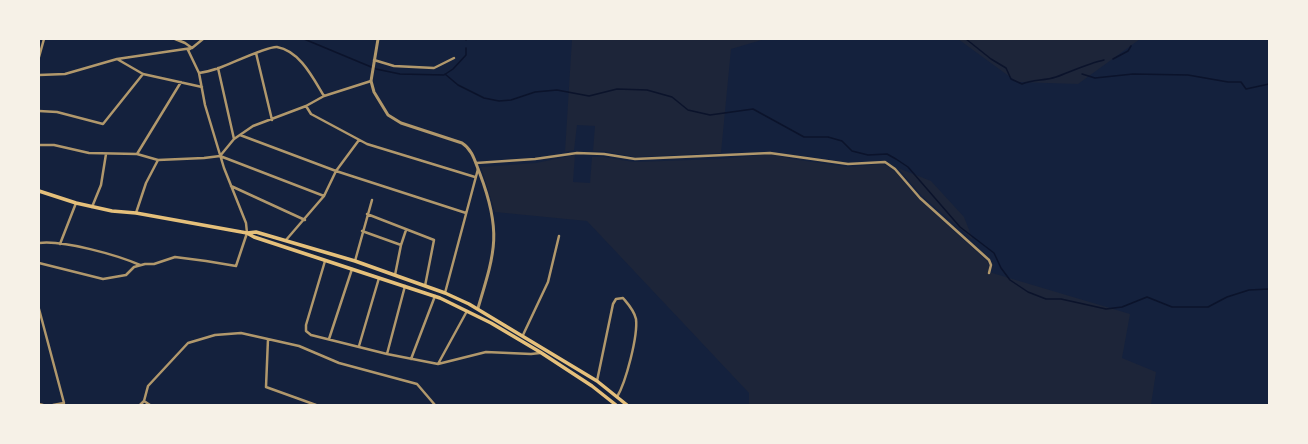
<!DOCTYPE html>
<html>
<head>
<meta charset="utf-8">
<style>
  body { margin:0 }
  #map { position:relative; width:1308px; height:444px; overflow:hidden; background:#14213d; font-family:"Golos Text",sans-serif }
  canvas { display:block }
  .frame { position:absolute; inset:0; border:40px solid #f6f1e7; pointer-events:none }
</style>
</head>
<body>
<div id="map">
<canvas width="1308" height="444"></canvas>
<div class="frame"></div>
</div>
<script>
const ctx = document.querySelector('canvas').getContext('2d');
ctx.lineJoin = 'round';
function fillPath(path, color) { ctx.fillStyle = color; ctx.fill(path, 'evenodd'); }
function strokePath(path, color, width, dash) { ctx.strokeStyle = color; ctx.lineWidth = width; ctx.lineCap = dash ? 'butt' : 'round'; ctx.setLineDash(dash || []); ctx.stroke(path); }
const green = new Path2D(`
  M 572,39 L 765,39 L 731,49 L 721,153 L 635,157 L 603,151 L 593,151 L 595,126 L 577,125 L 574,150 L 565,152 Z
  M 958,39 L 1140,39 L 1078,84 L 1017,82 Z
  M 771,154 L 792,159 L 848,167 L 883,164 L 893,169 L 919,199 L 987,261 L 990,268 L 989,272 L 1130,314 L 1122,358 L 1156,372 L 1151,405 L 749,405 L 749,393 L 587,221 L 495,212 L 481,167 L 536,163 L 575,155 L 573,182 L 590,183 L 592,157 L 603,157 L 634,162 L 720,159 Z
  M 898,168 L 931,181 L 964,217 L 973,240 L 922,196 Z`);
const stream = new Path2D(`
  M 304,39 L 376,69 L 400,74 L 444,75 L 453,69 L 466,55 L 466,48
  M 966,39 L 991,59 L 1006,68 L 1011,79 L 1022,84 C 1033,79 1044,81 1056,77 C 1070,72 1089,63 1104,60
  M 466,40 L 466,39
  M 1113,59 L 1128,51 L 1131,46
  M 445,74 L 458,85 L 484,98 L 499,101 L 511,100 L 535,92 L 557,90 L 589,96 L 617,89 L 647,90 L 672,97 L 688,110 L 710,115 L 753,109 L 804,137 L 828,137 L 842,141 L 852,151 L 868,155 L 887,154 L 896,159 L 908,167 L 960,227 L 994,253 L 1001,268 L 1010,280 L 1028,292 L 1046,299 L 1061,299 L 1106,309 L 1122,307 L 1147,297 L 1172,307 L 1208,307 L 1227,297 L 1249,290 L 1269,289
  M 1082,74 L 1095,78 L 1133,74 L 1188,75 L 1228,82 L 1241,82 L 1246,89 L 1269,84`);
const minor = new Path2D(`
  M 256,53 L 272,120
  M 39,57 L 44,39
  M 117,59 L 143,74 L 202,87
  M 374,60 L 394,66 L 434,68 L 454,58
  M 218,68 L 234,139
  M 199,73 C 206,72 213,70 219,68 C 231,64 267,46 277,47 C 300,51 313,78 324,96
  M 39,75 L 65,74 L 117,59 L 192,48 L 203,39
  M 306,106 L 311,114 L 367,144 L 475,177
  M 39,111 L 57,112 L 103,124 L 143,74
  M 240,135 L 336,171 L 466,213
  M 39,145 L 54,145 L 89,153 L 137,154 L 158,160 L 204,158 L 220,156 L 234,139 L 253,126 L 306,106 L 324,96 L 371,81
  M 137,154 L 181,82
  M 220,156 L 324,196
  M 476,163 L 535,159 L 577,153 L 604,154 L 635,159 L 770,153 L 848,164 L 885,162 L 895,169 L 920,198 L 989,260 L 991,265 L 989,273
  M 231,186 L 305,220
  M 92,207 L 101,185 L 106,154
  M 136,213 L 146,183 L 158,160
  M 367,214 L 434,240 L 425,286
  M 362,231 L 401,245
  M 286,240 L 324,196 L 336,171 L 359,140
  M 39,243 C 64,240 117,255 140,265
  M 60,244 L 76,203
  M 325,261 L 306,325 L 306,331 L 311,335 L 387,354 L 438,364 L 486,352 L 531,354 L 540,353
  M 355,261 L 372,200
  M 39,263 L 103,279 L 126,275 L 134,267 L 145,264 L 154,264 L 175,257 L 206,261 L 236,266 L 247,233 L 246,223 L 224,168 L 205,105 L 199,73 L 188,50 L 192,48 L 185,43 L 175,39
  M 395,275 L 401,245 L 406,230
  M 445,293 L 478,169
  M 39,309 L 64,403 L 53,405
  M 523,335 L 548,282 L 559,236
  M 268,339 L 266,387 L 316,405
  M 329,339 L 352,269
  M 359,346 L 379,278
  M 387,354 L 405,286
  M 411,359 L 435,296
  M 438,364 L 467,311
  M 597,381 L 613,304 L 616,299 L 623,298 C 628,304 634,310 636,319 C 638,336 626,382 617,397
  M 144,401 L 148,386 L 188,343 L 215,335 L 241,333 L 299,346 L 339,363 L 417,384 L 435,405
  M 39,404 L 43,405
  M 140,405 L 144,401 L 150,405`);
const tertiary = new Path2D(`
  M 378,39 L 371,81 L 374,92 L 388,115 L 401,123 L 462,143 C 473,150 475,162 480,174 C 502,232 495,252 478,308`);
const secondary = new Path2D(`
  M 39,191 L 76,203 L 112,211 L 136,213 L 247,233 L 256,232 L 355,261 L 445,293 L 469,304 L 597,381 L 627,405
  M 247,233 L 254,237 L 440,298 L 491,323 L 540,352 L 592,386 L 616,405`);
fillPath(green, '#1d2539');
strokePath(stream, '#0b132b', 1.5);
strokePath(minor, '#b1986c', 2.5);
strokePath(tertiary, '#b1986c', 3);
strokePath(secondary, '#e5c07b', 3.5);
</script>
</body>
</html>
